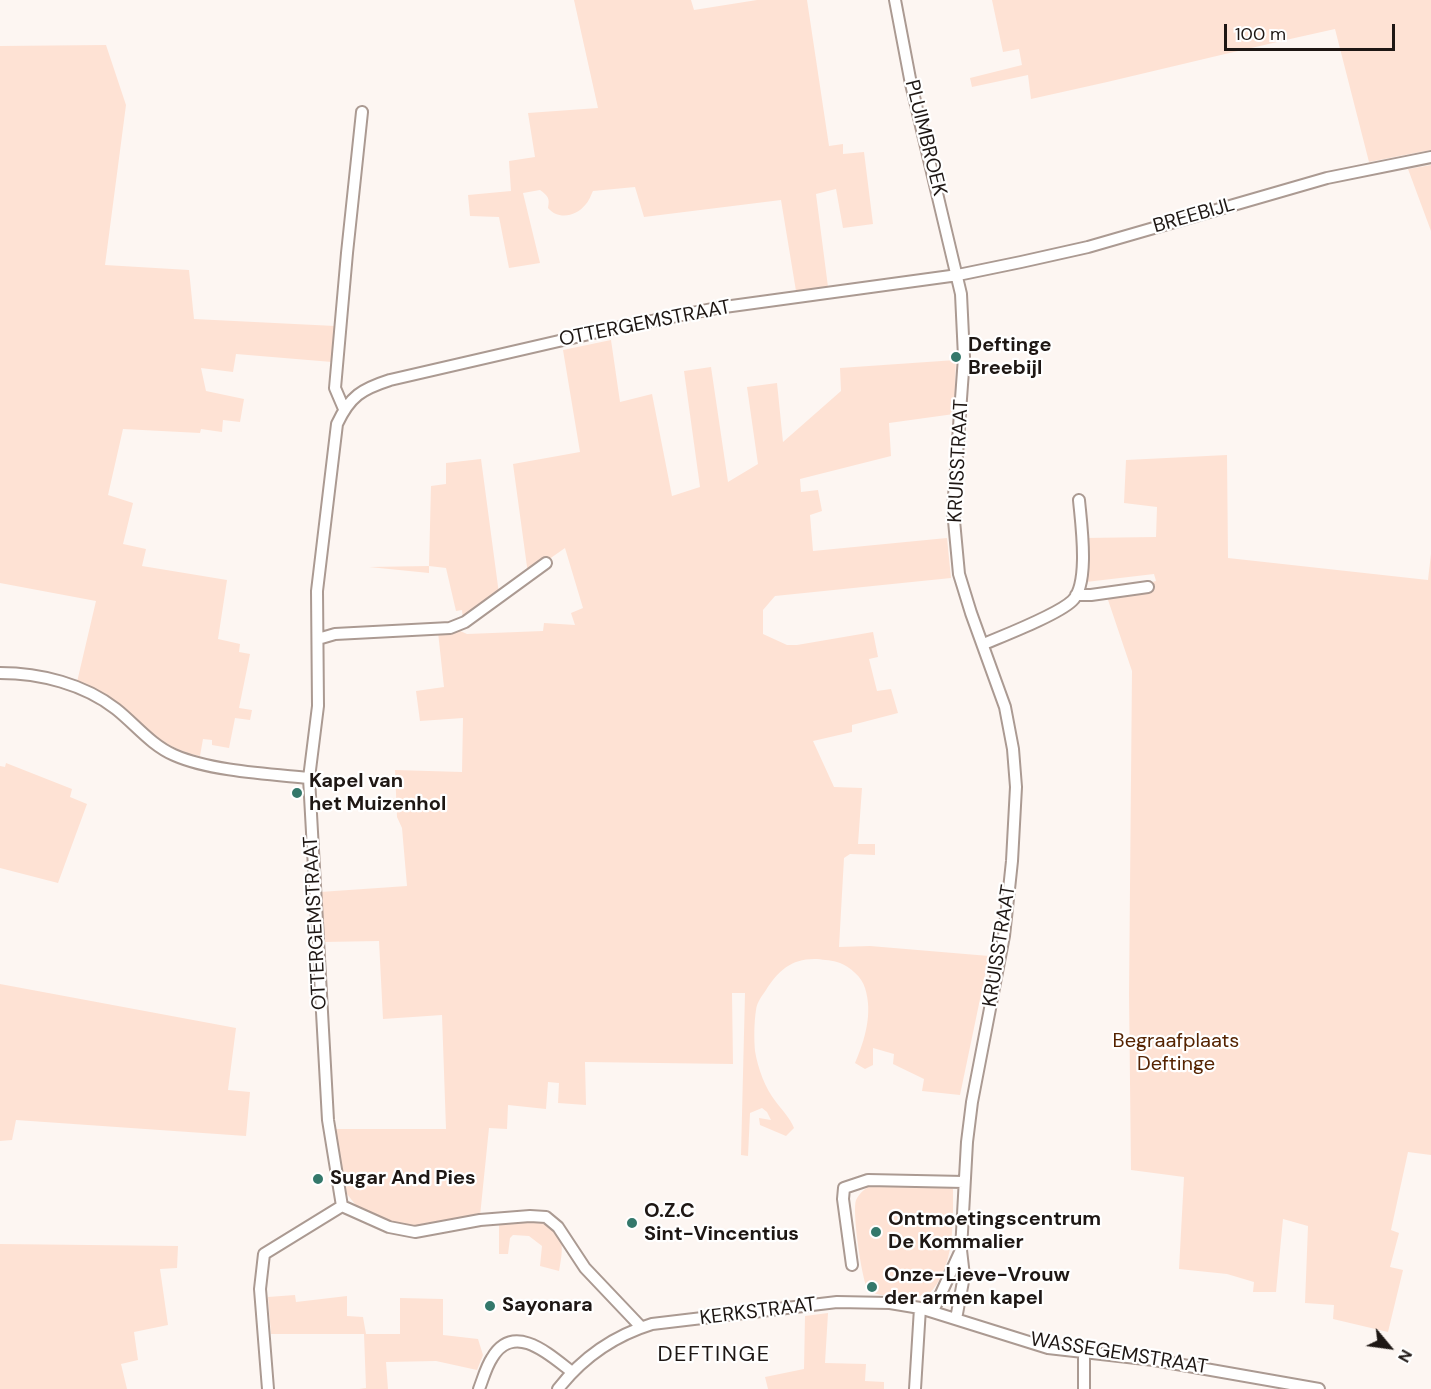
<!DOCTYPE html>
<html>
<head>
<meta charset="utf-8">
<style>
  body { margin:0 }
  #map { position:relative; width:1431px; height:1389px; overflow:hidden; background:#fdf6f2; font-family:"DM Sans",sans-serif }
  canvas { display:block }
  .north { position:absolute; left:1359px; top:1317px; width:60px; height:60px; -webkit-text-stroke:4px #fff; paint-order:stroke; rotate:119deg; font-size:16px; font-weight:700; line-height:24px; text-align:center; color:#1e1714 }
  .north::after { content:''; display:block; margin:auto; width:21px; height:27px; background:#1e1714; clip-path:polygon(50% 0,100% 100%,50% 72%,0 100%) }
  .scale { position:absolute; left:1224px; top:24px; width:171px; height:27px; box-sizing:border-box; border:3px solid #1e1714; border-top:0; padding-left:8px; font-size:18px; line-height:21px; white-space:nowrap; color:#1e1714; -webkit-text-stroke:4px #fff; paint-order:stroke }
</style>
</head>
<body>
<div id="map">
<canvas width="1431" height="1389"></canvas>
<div class="north">N</div>
<div class="scale">100 m</div>
</div>
<script>
const ctx = document.querySelector('canvas').getContext('2d');
ctx.lineJoin = 'round';
function fillPath(path, color) { ctx.fillStyle = color; ctx.fill(path, 'evenodd'); }
function strokePath(path, color, width, dash) { ctx.strokeStyle = color; ctx.lineWidth = width; ctx.lineCap = dash ? 'butt' : 'round'; ctx.setLineDash(dash || []); ctx.stroke(path); }
function label(font, color, halo, rows, align = 'center') {
  ctx.font = font + ' "DM Sans",sans-serif'; ctx.lineWidth = 4.5; ctx.setLineDash([]); ctx.textBaseline = 'middle'; ctx.strokeStyle = halo; ctx.fillStyle = color; for (const [text, x, y, turn = 0] of rows) {
    ctx.save(); ctx.translate(x, y); ctx.rotate((+turn || 0) * Math.PI / 180); ctx.textAlign = isNaN(turn) ? turn : align; if (halo) ctx.strokeText(text, 0, 0); ctx.fillText(text, 0, 0); ctx.restore();
  }
}
const green = new Path2D(`
  M 574,0 L 691,0 L 694,10 L 757,0 L 807,0 L 829,146 L 843,144 L 843,154 L 864,152 L 873,224 L 843,228 L 836,189 L 816,194 L 828,287 L 796,291 L 781,200 L 644,217 L 635,187 L 593,191 C 591,195 589,201 586,204 C 576,217 558,220 548,208 C 550,198 548,196 540,190 L 523,193 L 540,263 L 509,268 L 499,217 L 470,216 L 468,195 L 511,191 L 509,161 L 535,157 L 528,113 L 598,108 Z
  M 992,0 L 1431,0 L 1431,150 L 1369,162 L 1335,29 C 1233,51 1133,77 1031,99 L 1028,75 L 972,87 L 970,78 L 1022,65 L 1019,49 L 1003,52 Z
  M 106,45 L 126,105 L 105,265 L 189,270 L 194,319 L 335,326 L 332,362 L 236,354 L 233,372 L 201,368 L 206,391 L 244,399 L 240,422 L 223,420 L 222,432 L 201,429 L 200,433 L 123,429 L 108,495 L 133,503 L 123,544 L 146,549 L 142,566 L 227,580 L 218,639 L 240,644 L 239,652 L 250,654 L 239,708 L 252,710 L 250,720 L 235,718 L 229,748 L 212,745 L 212,740 L 203,739 L 200,756 C 158,748 112,707 77,682 L 96,601 L 0,583 L 0,46 Z
  M 1431,165 L 1431,231 L 1408,169 Z
  M 611,340 L 620,402 L 652,394 L 672,496 L 700,487 L 684,371 L 711,367 L 728,482 L 758,464 L 747,387 L 777,383 L 783,442 L 841,391 L 840,368 L 956,360 L 954,414 L 889,423 L 891,456 L 800,479 L 801,492 L 818,490 L 822,511 L 810,515 L 813,551 L 947,538 L 951,578 L 775,596 L 763,610 L 763,634 L 787,645 L 797,645 L 873,632 L 878,657 L 869,659 L 877,691 L 891,689 L 898,713 L 852,725 L 852,732 L 813,741 L 834,787 L 862,788 L 858,844 L 875,844 L 875,855 L 850,854 L 844,858 L 839,947 L 870,946 L 989,956 L 960,1095 L 922,1091 L 924,1079 L 893,1064 L 894,1054 L 873,1048 L 873,1065 L 865,1069 L 855,1063 C 865,1040 873,1013 865,988 C 862,977 850,967 840,963 C 832,960 825,960 817,959 C 792,958 779,970 766,990 C 762,996 757,1002 756,1010 C 754,1023 754,1039 755,1051 C 758,1069 765,1088 776,1102 C 782,1110 790,1118 794,1128 L 786,1136 L 760,1125 L 759,1118 L 771,1120 L 767,1112 L 762,1108 L 750,1113 L 748,1156 L 741,1155 L 745,993 L 732,993 L 733,1064 L 585,1062 L 586,1105 L 558,1103 L 559,1083 L 548,1082 L 546,1109 L 508,1105 L 507,1129 L 489,1128 L 480,1216 L 411,1227 L 383,1221 L 358,1208 L 347,1194 L 334,1129 L 446,1129 L 442,1015 L 383,1019 L 379,941 L 323,942 L 320,892 L 407,886 L 402,828 L 397,817 L 395,770 L 462,772 L 463,718 L 420,721 L 416,691 L 444,687 L 438,632 L 458,630 L 467,634 L 543,631 L 544,623 L 575,625 L 571,613 L 583,608 L 565,548 L 528,574 L 513,464 L 580,452 L 563,350 Z
  M 1227,455 L 1228,558 L 1428,580 L 1431,554 L 1431,1155 L 1408,1152 L 1391,1230 L 1399,1233 L 1390,1267 L 1403,1270 L 1388,1332 L 1333,1319 L 1334,1305 L 1305,1303 L 1308,1226 L 1283,1219 L 1276,1292 L 1253,1292 L 1254,1282 L 1227,1274 L 1179,1269 L 1184,1177 L 1131,1170 L 1129,994 L 1132,671 L 1106,594 L 1156,581 L 1154,574 L 1086,582 L 1084,538 L 1156,537 L 1157,507 L 1124,503 L 1126,460 Z
  M 481,459 L 499,594 L 463,620 L 462,610 L 456,611 L 446,568 L 429,566 L 429,573 L 369,567 L 429,566 L 431,486 L 446,484 L 446,463 Z
  M 6,763 L 72,789 L 70,797 L 87,804 L 58,883 L 0,868 L 0,766 L 5,767 Z
  M 0,984 L 236,1028 L 228,1090 L 250,1092 L 246,1136 L 16,1120 L 12,1140 L 0,1141 Z
  M 873,1184 L 950,1186 L 953,1189 C 953,1224 955,1268 928,1295 C 913,1296 876,1300 867,1288 C 861,1275 852,1211 856,1200 C 860,1192 866,1188 873,1184 Z
  M 517,1221 C 557,1222 568,1229 559,1271 L 540,1266 L 542,1246 L 529,1236 L 513,1235 L 510,1238 L 508,1254 L 499,1254 L 499,1223 Z
  M 0,1244 L 178,1246 L 177,1268 L 160,1269 L 168,1325 L 134,1332 L 138,1360 L 121,1364 L 127,1389 L 0,1389 Z
  M 295,1295 L 296,1302 L 347,1296 L 347,1316 L 363,1317 L 366,1334 L 400,1334 L 400,1298 L 443,1299 L 443,1335 L 478,1339 L 483,1355 L 477,1370 L 436,1361 L 386,1362 L 388,1389 L 359,1389 L 366,1388 L 364,1334 L 271,1334 L 268,1297 Z
  M 828,1313 L 825,1363 L 866,1364 L 865,1381 L 884,1382 L 884,1389 L 768,1389 L 765,1377 L 804,1369 L 805,1316 Z`);
const minor = new Path2D(`
  M 895,0 L 911,84 L 961,294 L 964,357 L 953,510 L 959,574 L 971,613 L 1005,707 L 1013,749 L 1016,787 L 1012,861 L 1004,936 L 972,1102 L 967,1142 L 961,1250 L 964,1276 L 956,1319
  M 344,409 L 335,388 L 347,253 L 362,112
  M 1076,595 L 1091,595 L 1148,587
  M 318,639 L 335,634 L 450,628 L 465,622 L 546,563
  M 984,644 C 1005,635 1057,615 1072,601 C 1090,584 1081,523 1079,500
  M 0,673 C 40,673 84,684 116,709 C 135,724 151,745 174,755 C 210,771 269,774 309,778
  M 342,1206 L 328,1120 L 309,778 L 318,706 L 317,591 L 337,424 C 350,396 362,389 390,380 L 611,329 L 717,308 L 958,275 L 1021,262 L 1088,247 L 1327,178 L 1431,157
  M 342,1206 L 389,1227 L 415,1232 L 480,1220 L 530,1216 L 546,1217 L 558,1227 L 585,1268 L 641,1327
  M 852,1265 L 843,1199 L 844,1188 L 868,1180 L 964,1182
  M 933,1311 L 960,1252
  M 268,1389 L 260,1289 L 264,1254 L 342,1206
  M 479,1389 C 483,1379 486,1367 492,1358 C 514,1321 550,1355 572,1372
  M 558,1389 C 583,1357 613,1336 652,1324 L 837,1302 L 890,1303 L 920,1308 L 1048,1348 L 1154,1360 L 1319,1389
  M 915,1389 L 920,1308
  M 1084,1389 L 1084,1353`);
const markers = [
  [956,357,6,"#34786b"],
  [297,793,6,"#34786b"],
  [318,1179,6,"#34786b"],
  [632,1223,6,"#34786b"],
  [876,1232,6,"#34786b"],
  [872,1287,6,"#34786b"],
  [490,1306,6,"#34786b"]
];
const streetNames = [
  ["PLUIMBROEK",925,138,76],
  ["BREEBIJL",1194,216,-16],
  ["OTTERGEMSTRAAT",645,324,-11],
  ["KRUISSTRAAT",959,461,-87],
  ["OTTERGEMSTRAAT",316,923,-93],
  ["KRUISSTRAAT",1000,946,-81],
  ["KERKSTRAAT",758,1312,-7],
  ["WASSEGEMSTRAAT",1119,1354,9]
];
const poiNames = [
  ["Deftinge",968,346],
  ["Breebijl",968,369],
  ["Kapel van",309,782],
  ["het Muizenhol",309,805],
  ["Sugar And Pies",330,1179],
  ["O.Z.C",644,1212],
  ["Sint-Vincentius",644,1235],
  ["Ontmoetingscentrum",888,1220],
  ["De Kommalier",888,1243],
  ["Onze-Lieve-Vrouw",884,1276],
  ["der armen kapel",884,1299],
  ["Sayonara",502,1306]
];
const parkNames = [
  ["Begraafplaats",1176,1042],
  ["Deftinge",1176,1065]
];
const quarterNames = [
  ["DEFTINGE",714,1355]
];
fillPath(green, '#fee2d4');
strokePath(minor, '#ab9a92', 14);
strokePath(minor, '#fff', 10);
for (const [x, y, r, color] of markers) { const dot = new Path2D(); dot.arc(x, y, r, 0, 2 * Math.PI); ctx.fillStyle = color; ctx.fill(dot); strokePath(dot, '#fff', 2); }
label('20px', '#1e1714', '#fff', streetNames);
label('bold 20px', '#1e1714', '#fff', poiNames, 'left');
label('20px', '#552301', '#fff', parkNames);
ctx.letterSpacing = '1.5px';
label('22px', '#1e1714', '#fff', quarterNames);
ctx.letterSpacing = '0px';
</script>
</body>
</html>
